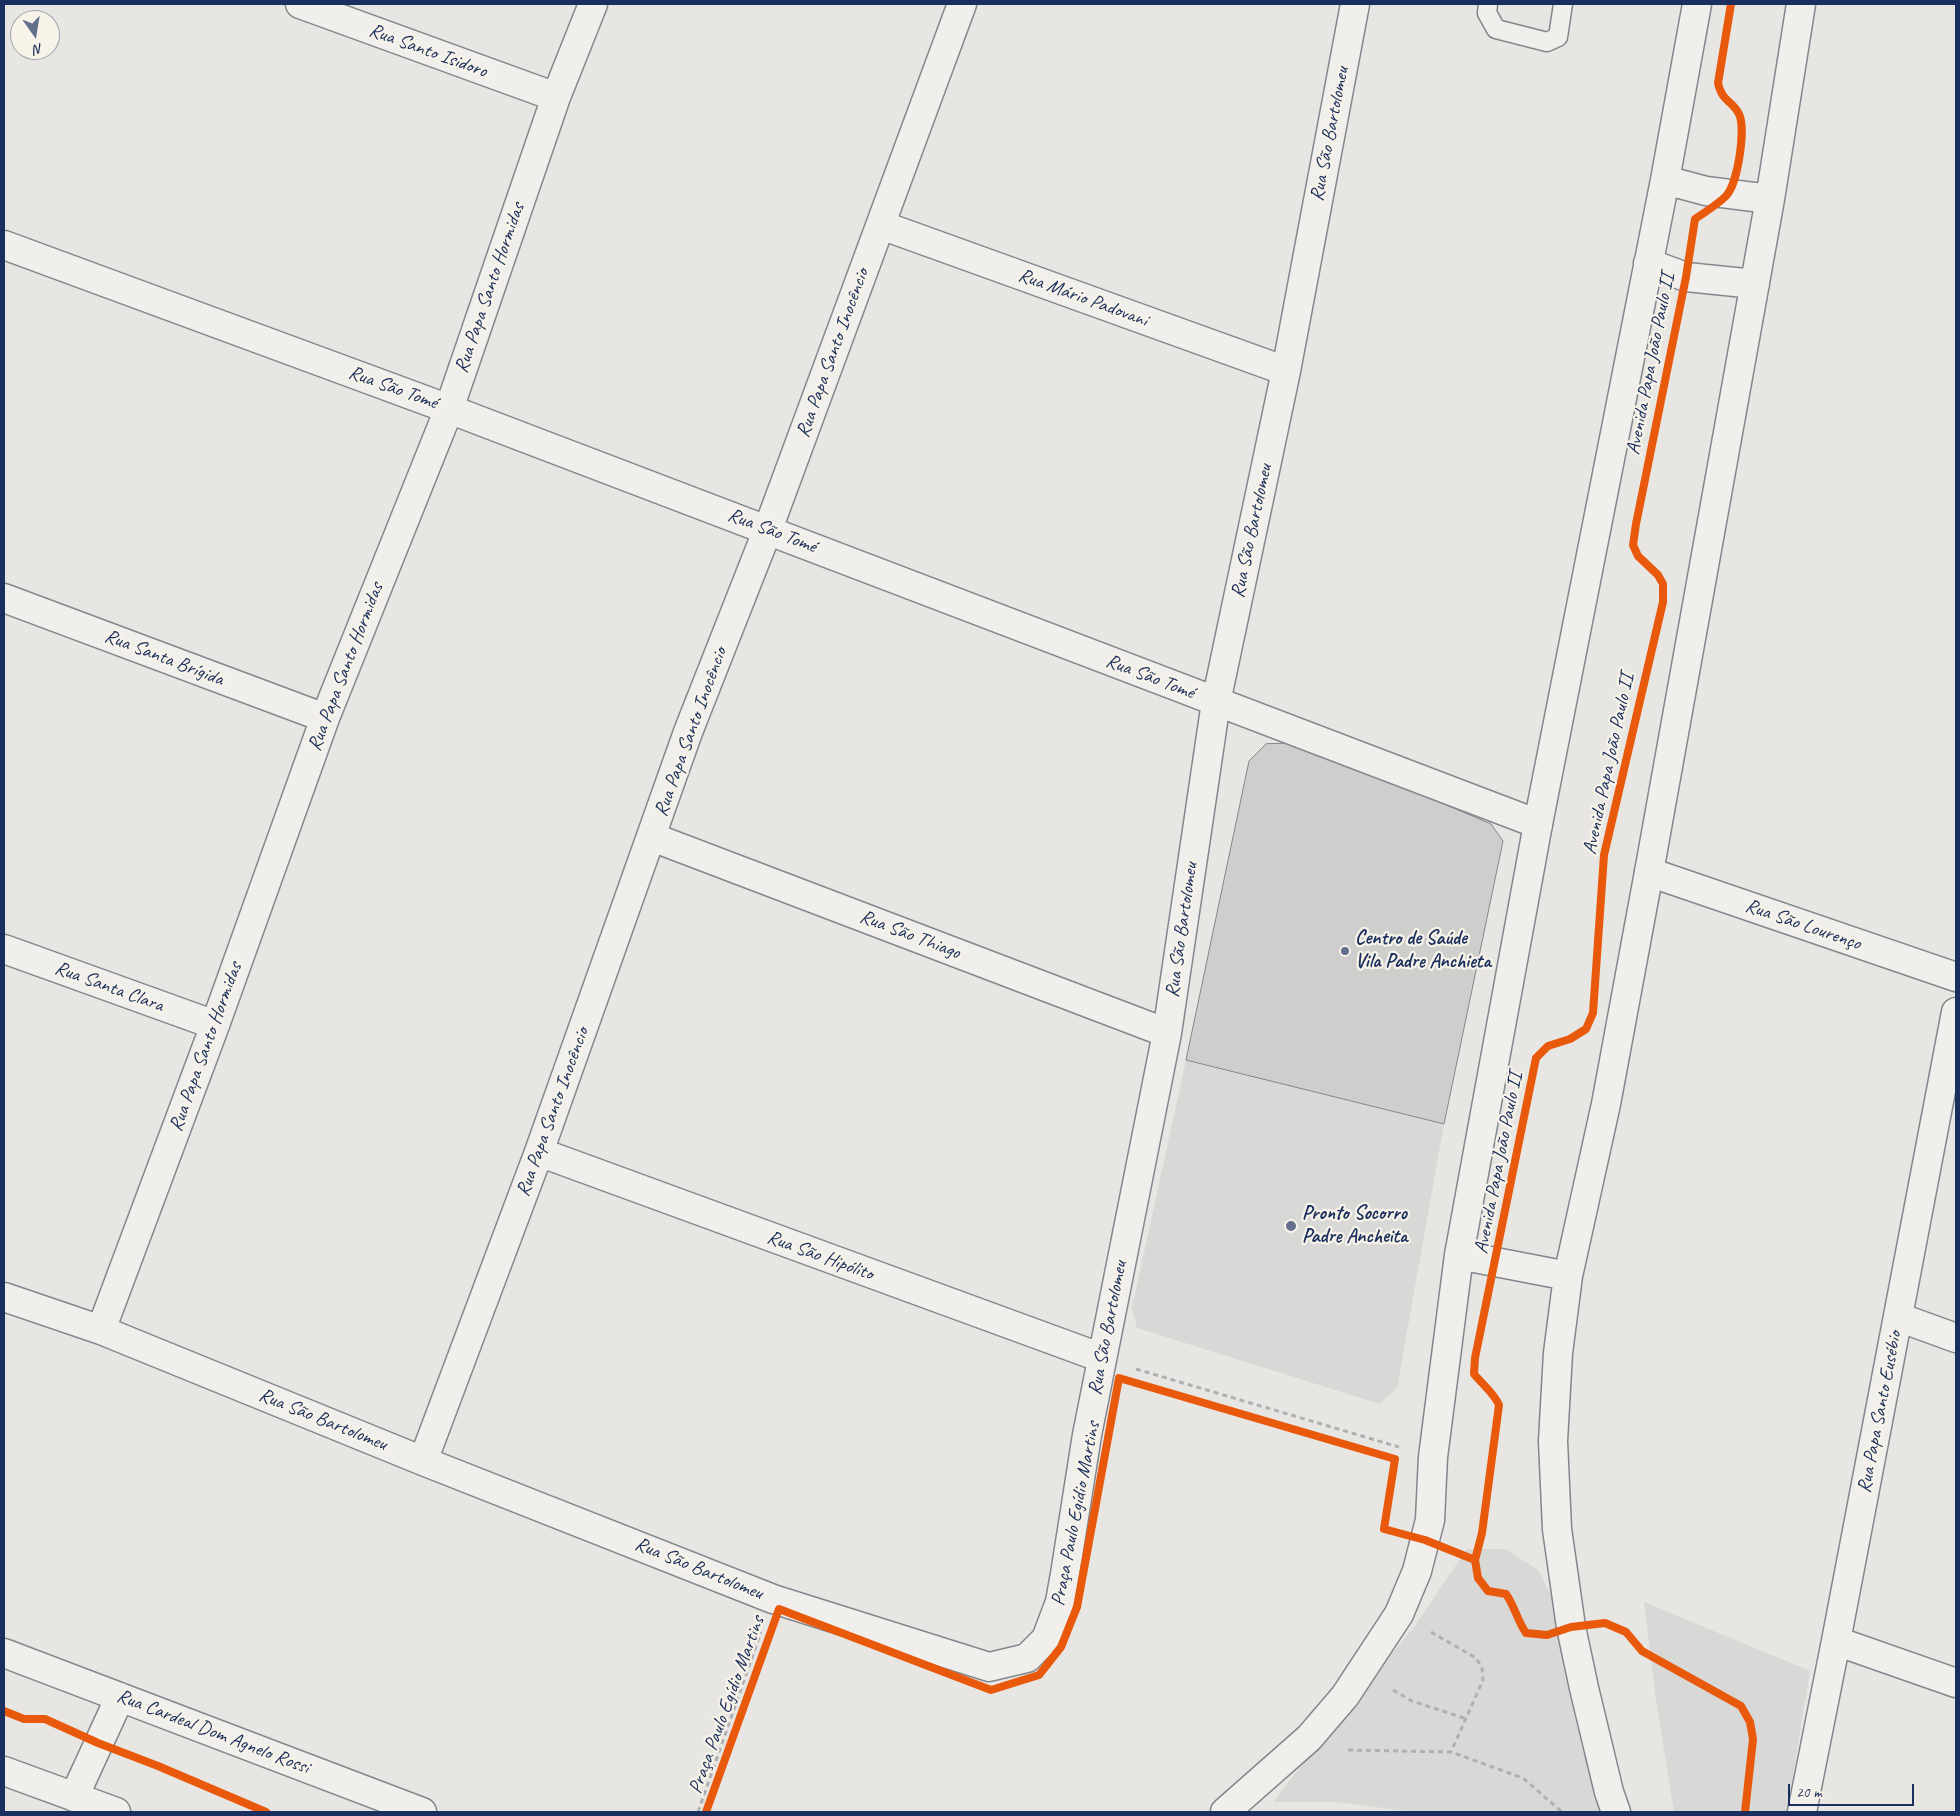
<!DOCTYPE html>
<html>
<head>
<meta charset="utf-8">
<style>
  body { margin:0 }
  #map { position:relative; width:1960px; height:1816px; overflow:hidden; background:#e8e6e2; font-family:Caveat,sans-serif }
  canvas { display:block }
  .frame { position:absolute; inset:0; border:5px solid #1b2f5e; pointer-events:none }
  .north { position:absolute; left:10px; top:10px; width:50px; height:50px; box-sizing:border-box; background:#f7f3e8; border:1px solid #9fa5b1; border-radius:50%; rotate:167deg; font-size:14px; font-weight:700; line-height:20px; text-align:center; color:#1b2f5e }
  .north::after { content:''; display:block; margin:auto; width:18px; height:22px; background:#636f8c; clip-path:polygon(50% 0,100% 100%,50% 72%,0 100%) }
  .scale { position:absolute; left:1788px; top:1784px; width:126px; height:22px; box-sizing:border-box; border:2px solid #1b2f5e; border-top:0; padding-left:6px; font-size:15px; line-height:18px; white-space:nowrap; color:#1b2f5e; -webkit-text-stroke:4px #f7f3e8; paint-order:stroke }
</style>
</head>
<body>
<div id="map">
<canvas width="1960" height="1816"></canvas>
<div class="frame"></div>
<div class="north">N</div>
<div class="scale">20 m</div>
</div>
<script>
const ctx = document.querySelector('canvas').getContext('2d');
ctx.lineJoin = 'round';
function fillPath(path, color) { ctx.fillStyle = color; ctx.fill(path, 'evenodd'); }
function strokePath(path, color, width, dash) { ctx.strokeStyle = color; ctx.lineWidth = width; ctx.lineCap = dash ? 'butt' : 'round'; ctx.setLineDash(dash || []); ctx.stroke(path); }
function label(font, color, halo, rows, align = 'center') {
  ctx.font = font + ' Caveat,sans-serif'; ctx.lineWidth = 4.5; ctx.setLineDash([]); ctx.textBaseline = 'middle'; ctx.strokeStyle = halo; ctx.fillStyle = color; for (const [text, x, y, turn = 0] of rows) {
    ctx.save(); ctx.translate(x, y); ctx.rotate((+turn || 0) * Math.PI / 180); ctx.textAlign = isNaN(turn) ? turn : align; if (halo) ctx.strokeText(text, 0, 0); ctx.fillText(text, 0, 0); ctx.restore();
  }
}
const built = new Path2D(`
  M 1186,1060 L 1444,1124 L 1397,1388 L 1380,1404 L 1137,1328 L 1132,1308 Z
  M 1467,1549 L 1505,1549 L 1538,1570 L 1564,1620 L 1574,1714 L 1600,1812 L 1414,1812 L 1336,1802 L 1273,1802 L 1353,1700 L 1414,1627 Z
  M 1644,1602 L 1810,1671 L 1787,1812 L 1674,1812 L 1656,1700 Z`);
const building = new Path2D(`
  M 1302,743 L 1491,824 L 1503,841 L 1444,1124 L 1186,1060 L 1249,761 L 1266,744 Z`);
const path = new Path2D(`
  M 1136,1369 L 1399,1447
  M 1431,1632 L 1476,1658 L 1482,1668 L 1483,1680 L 1451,1752
  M 1393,1690 L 1412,1701 L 1467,1719
  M 1348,1750 L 1451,1752 L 1523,1778 L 1562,1812
  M 698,1812 L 761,1632`);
const lane = new Path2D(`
  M 1488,4 L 1487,13 L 1496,29 L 1547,42 L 1558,37 L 1563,4`);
const street = new Path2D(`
  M 300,4 L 556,97
  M 881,225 L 1286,371
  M 4,245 L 449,409 L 1538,824
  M 4,598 L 325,718
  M 652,837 L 1167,1033
  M 1649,872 L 1956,977
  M 4,949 L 215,1025
  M 539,1152 L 1102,1358
  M 4,1297 L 101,1330 L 423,1461 L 773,1599 L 989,1667 L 1027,1658 L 1046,1639 L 1060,1602 L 1065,1574 L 1087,1435 L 1167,1033 L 1216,702 L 1286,371 L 1355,4
  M 1898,1317 L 1956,1338
  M 101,1330 L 215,1025 L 325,718 L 449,409 L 556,97 L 593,4
  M 423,1461 L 539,1152 L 688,732 L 768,529 L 962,4
  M 1836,1641 L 1956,1683
  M 1802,1812 L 1836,1641 L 1956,1012`);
const secondary = new Path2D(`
  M 1665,180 L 1706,191 L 1770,199
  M 1648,263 L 1686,277 L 1755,284
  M 1459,1255 L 1568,1276
  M 4,1653 L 422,1812
  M 4,1771 L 116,1812
  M 74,1797 L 120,1697
  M 1225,1812 L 1309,1738 L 1345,1696 L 1399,1614 L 1417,1571 L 1430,1520 L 1433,1457 L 1459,1255 L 1538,824 L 1665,180 L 1697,4
  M 1616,1812 L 1609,1792 L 1584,1688 L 1571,1627 L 1557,1529 L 1553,1441 L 1558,1353 L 1568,1276 L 1606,1104 L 1649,872 L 1770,199 L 1801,4`);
const cycleway = new Path2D(`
  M 1475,1560 L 1482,1533 L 1499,1405 C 1494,1393 1483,1385 1474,1374 L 1475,1358 L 1536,1058 L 1548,1046 L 1570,1039 L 1586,1029 L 1593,1013 L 1604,855 L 1663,602 L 1663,584 L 1658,575 L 1638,556 L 1633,545 L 1636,524 L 1686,277 L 1695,219 C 1705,212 1717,205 1726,196 C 1738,184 1746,128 1739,114 C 1732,100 1722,102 1718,83 L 1731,4
  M 4,1711 L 24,1719 L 45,1719 L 98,1743 L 158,1766 L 266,1812
  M 706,1812 L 779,1609 L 991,1690 L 1039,1675 L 1061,1647 L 1077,1607 L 1119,1378 L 1395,1459 L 1384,1529 L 1425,1540 L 1475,1560 L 1478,1578 L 1488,1591 L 1506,1594 C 1515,1607 1517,1620 1526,1633 L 1547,1635 L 1571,1627 L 1605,1623 L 1626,1632 L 1642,1651 L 1741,1706 L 1750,1722 L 1753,1739 L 1745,1812`);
const markers = [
  [1345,951,5,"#636f8c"],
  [1291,1226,6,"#636f8c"]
];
const streetNames = [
  ["Rua Santo Isidoro",428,51,20],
  ["Rua São Bartolomeu",1330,134,-79],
  ["Rua Papa Santo Hormidas",490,288,-71],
  ["Rua Mário Padovani",1083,298,20],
  ["Rua Papa Santo Inocêncio",833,353,-70],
  ["Avenida Papa João Paulo II",1651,364,-79],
  ["Rua São Tomé",393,388,20],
  ["Rua São Tomé",772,531,21],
  ["Rua São Bartolomeu",1252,531,-78],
  ["Rua Santa Brígida",164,658,21],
  ["Rua Papa Santo Hormidas",346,667,-69],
  ["Rua São Tomé",1150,677,21],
  ["Rua Papa Santo Inocêncio",691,732,-70],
  ["Avenida Papa João Paulo II",1609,764,-78],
  ["Rua São Lourenço",1803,925,19],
  ["Rua São Bartolomeu",1182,930,-82],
  ["Rua São Thiago",910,935,21],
  ["Rua Santa Clara",109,987,20],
  ["Rua Papa Santo Hormidas",206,1047,-70],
  ["Rua Papa Santo Inocêncio",553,1112,-70],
  ["Avenida Papa João Paulo II",1499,1163,-79],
  ["Rua São Hipólito",820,1256,20],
  ["Rua São Bartolomeu",1108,1328,-79],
  ["Rua Papa Santo Eusébio",1880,1412,-79],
  ["Rua São Bartolomeu",323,1420,22],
  ["Praça Paulo Egídio Martins",1076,1514,-79],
  ["Rua São Bartolomeu",699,1569,22],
  ["Praça Paulo Egídio Martins",727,1705,-70],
  ["Rua Cardeal Dom Agnelo Rossi",213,1732,21]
];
const poiNames = [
  ["Centro de Saúde",1355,939],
  ["Vila Padre Anchieta",1355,962],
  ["Pronto Socorro",1302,1214],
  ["Padre Ancheita",1302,1237]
];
fillPath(built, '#d8d8d6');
fillPath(building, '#cececd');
strokePath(building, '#83868d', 1);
strokePath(lane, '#83868d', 21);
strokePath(street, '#83868d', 31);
strokePath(secondary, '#83868d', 31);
strokePath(path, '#afb0b3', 3, [5, 4]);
strokePath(lane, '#f0efeb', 18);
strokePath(street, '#f0efeb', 28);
strokePath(secondary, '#f0efeb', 28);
strokePath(cycleway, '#e8590c', 8);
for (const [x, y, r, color] of markers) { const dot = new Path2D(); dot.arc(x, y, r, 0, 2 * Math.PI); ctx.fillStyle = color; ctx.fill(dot); strokePath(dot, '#f7f3e8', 2); }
label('20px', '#1b2f5e', '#f7f3e8', streetNames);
label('bold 20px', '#1b2f5e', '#f7f3e8', poiNames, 'left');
</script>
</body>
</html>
